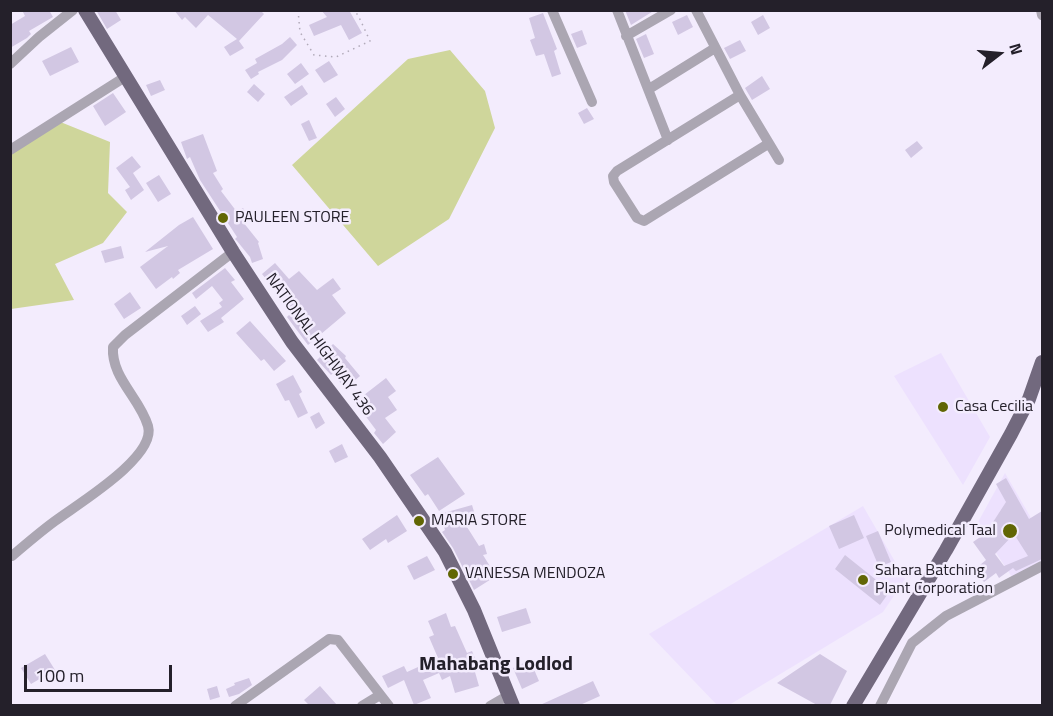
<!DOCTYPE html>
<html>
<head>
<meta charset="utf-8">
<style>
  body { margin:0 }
  #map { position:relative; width:1053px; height:716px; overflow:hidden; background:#f3ecfd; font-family:"Titillium Web",sans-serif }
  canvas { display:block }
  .frame { position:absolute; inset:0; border:12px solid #24202a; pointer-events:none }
  .north { position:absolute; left:969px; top:24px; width:60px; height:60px; -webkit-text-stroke:4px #f3ecfd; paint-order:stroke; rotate:74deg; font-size:16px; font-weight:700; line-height:24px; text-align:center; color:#24202a }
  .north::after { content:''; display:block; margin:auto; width:21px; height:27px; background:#24202a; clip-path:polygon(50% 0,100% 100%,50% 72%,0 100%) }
  .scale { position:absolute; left:24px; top:665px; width:148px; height:27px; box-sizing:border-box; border:3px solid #24202a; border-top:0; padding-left:8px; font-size:18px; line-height:21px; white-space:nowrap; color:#24202a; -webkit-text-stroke:4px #f3ecfd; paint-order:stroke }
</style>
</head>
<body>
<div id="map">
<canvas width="1053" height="716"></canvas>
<div class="frame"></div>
<div class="north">N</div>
<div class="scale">100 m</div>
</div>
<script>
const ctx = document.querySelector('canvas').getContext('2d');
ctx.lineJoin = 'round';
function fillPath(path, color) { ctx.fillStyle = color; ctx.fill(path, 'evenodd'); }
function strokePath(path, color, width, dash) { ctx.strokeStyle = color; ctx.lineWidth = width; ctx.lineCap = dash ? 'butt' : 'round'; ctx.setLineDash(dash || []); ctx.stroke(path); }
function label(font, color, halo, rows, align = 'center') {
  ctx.font = font + ' "Titillium Web",sans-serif'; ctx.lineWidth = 5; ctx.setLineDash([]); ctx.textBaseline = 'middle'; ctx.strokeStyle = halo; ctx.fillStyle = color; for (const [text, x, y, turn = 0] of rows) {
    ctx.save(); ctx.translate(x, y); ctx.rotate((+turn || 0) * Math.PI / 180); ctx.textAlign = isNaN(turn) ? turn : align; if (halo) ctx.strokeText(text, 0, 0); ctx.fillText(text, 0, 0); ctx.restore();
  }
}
const built = new Path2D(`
  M 941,353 L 990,437 L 963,485 L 894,376 Z
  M 1005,473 L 1042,537 L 1042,560 L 1012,577 L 977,524 Z
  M 863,506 L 905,579 L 883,612 L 729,705 L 717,705 L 649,634 Z`);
const green = new Path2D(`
  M 450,50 L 485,91 L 495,128 L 449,219 L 378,266 L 292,165 L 408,59 Z
  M 58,121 L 110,142 L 108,193 L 127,212 L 103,243 L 55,264 L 74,300 L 11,309 L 10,154 Z`);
const building = new Path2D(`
  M 22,10 L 49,10 L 53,17 L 29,31 L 31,34 L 27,38 L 10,48 L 10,25 L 25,16 Z
  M 96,10 L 115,10 L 121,20 L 107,29 Z
  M 174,10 L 260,10 L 264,14 L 239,41 L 244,48 L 230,56 L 224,47 L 237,39 L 208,15 L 196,28 L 185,17 L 182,20 Z
  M 321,10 L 349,10 L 362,33 L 349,40 L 341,25 L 314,36 L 309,25 L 327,17 Z
  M 625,10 L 655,10 L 631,25 Z
  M 543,13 L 557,49 L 554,51 L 561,74 L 552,77 L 544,54 L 536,56 L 530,40 L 535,38 L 529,18 Z
  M 687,15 L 693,27 L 678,35 L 672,22 Z
  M 763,15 L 770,28 L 758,35 L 751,22 Z
  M 582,30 L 587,44 L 577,48 L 571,34 Z
  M 646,34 L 654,54 L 644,58 L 636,39 Z
  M 290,37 L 297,45 L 282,60 L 258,72 L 259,74 L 251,79 L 245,70 L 257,63 L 255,59 L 282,44 Z
  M 740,40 L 746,51 L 730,59 L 724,48 Z
  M 71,47 L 79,62 L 50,76 L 42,61 Z
  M 329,61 L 338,75 L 324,83 L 315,70 Z
  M 301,63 L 309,74 L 295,84 L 287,74 Z
  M 762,76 L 770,89 L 752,100 L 745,88 Z
  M 160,80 L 165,90 L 151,96 L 146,85 Z
  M 254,84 L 265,94 L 258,102 L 247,92 Z
  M 302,85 L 308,94 L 291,106 L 284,97 Z
  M 113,93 L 126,112 L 105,126 L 93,106 Z
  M 336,97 L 345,109 L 335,117 L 326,104 Z
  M 587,108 L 594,119 L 584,124 L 578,113 Z
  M 309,120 L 317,138 L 309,141 L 301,124 Z
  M 203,134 L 217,171 L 213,173 L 223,189 L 221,191 L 237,212 L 243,208 L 249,218 L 243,222 L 259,242 L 258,243 L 263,259 L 252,263 L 250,257 L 237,241 L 235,239 L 237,237 L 200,180 L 190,157 L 187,159 L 181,142 Z
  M 917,141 L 923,148 L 911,158 L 905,150 Z
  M 132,156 L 141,167 L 133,173 L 144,190 L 131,200 L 125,190 L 130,187 L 116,168 Z
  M 159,175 L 171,194 L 158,202 L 146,183 Z
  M 193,217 L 213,249 L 178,270 L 180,273 L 173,279 L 172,277 L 156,289 L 140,267 L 168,246 L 145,252 L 179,225 Z
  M 121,246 L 124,258 L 105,263 L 101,251 Z
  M 275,263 L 289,279 L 299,271 L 317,290 L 333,278 L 341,289 L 332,295 L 346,313 L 308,345 L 287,317 L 291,313 L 283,300 L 262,274 Z
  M 225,268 L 235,280 L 231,282 L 244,299 L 221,318 L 224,322 L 208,332 L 200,321 L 222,307 L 219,303 L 223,300 L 212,286 L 196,299 L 192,293 Z
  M 130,292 L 141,308 L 124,319 L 114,304 Z
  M 195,306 L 201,314 L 187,325 L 181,316 Z
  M 250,321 L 286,361 L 274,371 L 264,359 L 261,361 L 236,333 Z
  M 333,344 L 346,356 L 345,358 L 360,376 L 345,389 L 333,373 L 331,375 L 317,360 Z
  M 293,375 L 302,392 L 299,394 L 308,413 L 298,418 L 289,400 L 285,401 L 276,384 Z
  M 386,378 L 396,391 L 388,397 L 397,410 L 385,418 L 396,432 L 383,444 L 374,433 L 376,430 L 355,402 Z
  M 319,412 L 325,423 L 316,429 L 310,417 Z
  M 342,444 L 348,457 L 335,463 L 329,451 Z
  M 438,457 L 465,494 L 439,511 L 428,494 L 425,496 L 410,475 Z
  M 1006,478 L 1029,519 L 1042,511 L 1042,559 L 1016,571 L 1013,568 L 999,578 L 996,573 L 984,582 L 974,570 L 986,560 L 973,542 L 986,533 L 1006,502 L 996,484 ZM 1014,534 L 1028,556 L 1004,566 L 995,554 Z
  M 472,505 L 475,515 L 462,519 L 479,546 L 484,544 L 487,554 L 483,555 L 496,576 L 474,590 L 453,548 L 442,532 L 445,530 L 440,514 Z
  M 397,515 L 407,531 L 388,543 L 386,539 L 370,550 L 362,539 Z
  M 854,515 L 864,538 L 839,549 L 829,526 Z
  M 878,531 L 891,562 L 879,567 L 866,536 Z
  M 845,555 L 890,591 L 880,605 L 835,569 Z
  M 427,556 L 435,570 L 414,580 L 407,566 Z
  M 526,608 L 531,623 L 502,632 L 497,617 Z
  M 446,613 L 451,627 L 455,626 L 467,653 L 472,651 L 477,663 L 473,665 L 479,686 L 455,693 L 450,676 L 442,680 L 439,673 L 423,680 L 431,698 L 414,705 L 404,680 L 388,688 L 382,676 L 404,666 L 407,672 L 438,658 L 429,637 L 434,635 L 428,621 Z
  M 45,654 L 55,670 L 31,684 L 21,668 Z
  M 820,654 L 847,671 L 830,705 L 817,705 L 777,683 Z
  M 530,660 L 539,681 L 522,689 L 513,668 Z
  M 249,678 L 252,685 L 239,694 L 229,697 L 226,689 L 235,685 L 234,683 Z
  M 593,681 L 600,696 L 580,705 L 540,705 Z
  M 217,686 L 220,697 L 210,700 L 207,689 Z
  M 320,686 L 337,705 L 309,705 L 304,700 Z`);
const path = new Path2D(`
  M 298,10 L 300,32 L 314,55 L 336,57 L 370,41 L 358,15 L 353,10`);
const minor = new Path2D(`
  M 552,10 L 592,102
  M 617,10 L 668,140
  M 696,10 L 740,95 L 779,160
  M 1041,10 L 1042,15
  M 626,36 L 671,10
  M 10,64 L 39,37 L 73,10
  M 649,89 L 715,48
  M 740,95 L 617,171 L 613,176 L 614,182 L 637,218 L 644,221 L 768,144
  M 10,150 L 125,77
  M 12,556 C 26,544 40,532 55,521 C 76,505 157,457 148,426 C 140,398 111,378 113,347 L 125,335 L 233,252
  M 235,706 L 329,639 L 338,640 L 389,706
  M 362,706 L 380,695
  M 490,706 L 509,695
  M 880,706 L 912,643 L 946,616 L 1042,566`);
const major = new Path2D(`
  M 85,10 L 233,252 L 292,342 L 380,457 L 445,552 L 474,610 L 513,706
  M 853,706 L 946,550 L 1011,434 L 1029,399 L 1042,362`);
const markers = [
  [223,218,6,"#616604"],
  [943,407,6,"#616604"],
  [419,521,6,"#616604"],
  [1010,531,8,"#616604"],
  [453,574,6,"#616604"],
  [863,580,6,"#616604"]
];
const poiNames = [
  ["PAULEEN STORE",235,218],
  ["Casa Cecilia",955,407],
  ["MARIA STORE",431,521],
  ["Polymedical Taal",996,531,"right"],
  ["Sahara Batching",875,571],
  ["Plant Corporation",875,589],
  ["VANESSA MENDOZA",465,574]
];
const streetNames = [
  ["NATIONAL HIGHWAY 436",319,345,54]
];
const quarterNames = [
  ["Mahabang Lodlod",496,665]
];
fillPath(built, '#ede1fe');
fillPath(green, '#cfd69b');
fillPath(building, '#d2c7e3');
strokePath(path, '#b1aab9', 1.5, [1.5, 4.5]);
strokePath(minor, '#aba6b2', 10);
strokePath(major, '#72697e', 14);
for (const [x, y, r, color] of markers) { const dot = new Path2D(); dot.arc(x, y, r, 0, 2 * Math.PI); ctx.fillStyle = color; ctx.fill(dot); strokePath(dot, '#f3ecfd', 2); }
label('16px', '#24202a', '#f3ecfd', poiNames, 'left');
label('16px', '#24202a', '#f3ecfd', streetNames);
label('bold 20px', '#24202a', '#f3ecfd', quarterNames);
</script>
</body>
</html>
